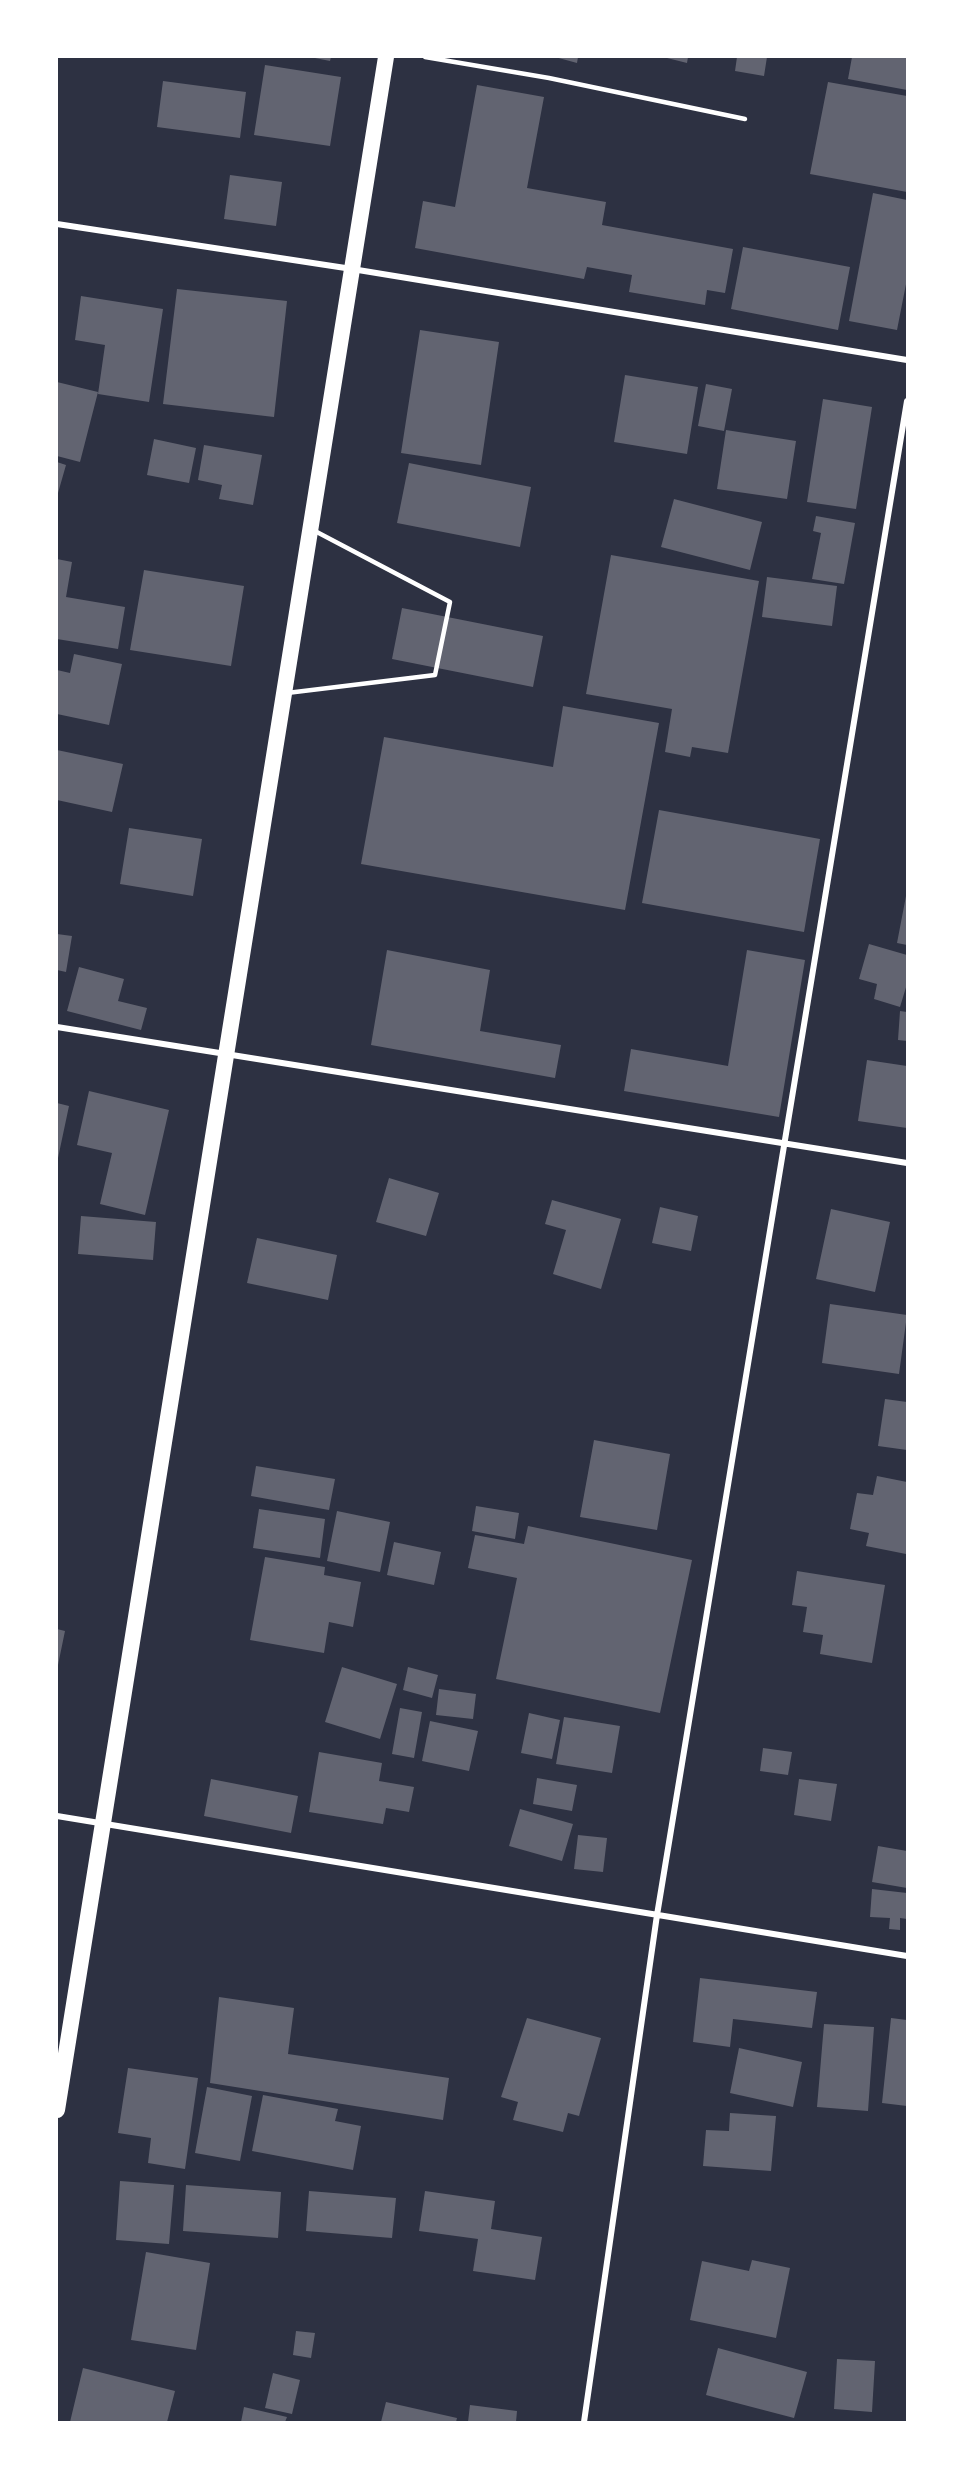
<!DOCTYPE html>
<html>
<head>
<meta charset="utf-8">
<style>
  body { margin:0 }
  #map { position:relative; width:964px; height:2479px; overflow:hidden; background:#2d3142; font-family:Spectral,serif }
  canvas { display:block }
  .frame { position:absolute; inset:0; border:58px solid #fff; pointer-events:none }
</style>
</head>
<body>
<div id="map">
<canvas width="964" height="2479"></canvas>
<div class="frame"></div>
</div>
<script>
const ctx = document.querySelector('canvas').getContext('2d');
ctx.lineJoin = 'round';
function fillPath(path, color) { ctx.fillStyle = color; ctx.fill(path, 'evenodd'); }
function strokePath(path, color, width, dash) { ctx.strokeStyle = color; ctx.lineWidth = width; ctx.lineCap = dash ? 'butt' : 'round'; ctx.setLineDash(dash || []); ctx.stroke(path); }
const building = new Path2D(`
  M 310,57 L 331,57 L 330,61 Z
  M 555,57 L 578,57 L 577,63 Z
  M 663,57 L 688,57 L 687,63 Z
  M 737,57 L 767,57 L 764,76 L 735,71 Z
  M 852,57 L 907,57 L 907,90 L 848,79 Z
  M 265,65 L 341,77 L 330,146 L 254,135 Z
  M 163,81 L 246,92 L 240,138 L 157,127 Z
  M 828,82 L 907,96 L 907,192 L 810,174 Z
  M 477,85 L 544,97 L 527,188 L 606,202 L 602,225 L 733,249 L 725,293 L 707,290 L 705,305 L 629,292 L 632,275 L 587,267 L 584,279 L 415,248 L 423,201 L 455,207 Z
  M 230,175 L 282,182 L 276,226 L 224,219 Z
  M 873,193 L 907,200 L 907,279 L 897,330 L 849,321 Z
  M 743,247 L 850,267 L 838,330 L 731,309 Z
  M 177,289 L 287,301 L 274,417 L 163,404 Z
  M 81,296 L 163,309 L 149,402 L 98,394 L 105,345 L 75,340 Z
  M 420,330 L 499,342 L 481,465 L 401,453 Z
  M 625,375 L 698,387 L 687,454 L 614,442 Z
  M 57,382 L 98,392 L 80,462 L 57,456 Z
  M 706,384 L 732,389 L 724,431 L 698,426 Z
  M 823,399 L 872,407 L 856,509 L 807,502 Z
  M 726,430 L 796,441 L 787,499 L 717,489 Z
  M 154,439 L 196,448 L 189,483 L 147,475 Z
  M 204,445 L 262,455 L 253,505 L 219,499 L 222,485 L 198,480 Z
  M 57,462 L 66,465 L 58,493 L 57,493 Z
  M 409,463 L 531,487 L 520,547 L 397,523 Z
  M 674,499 L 762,522 L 750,570 L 661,547 Z
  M 816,516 L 855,523 L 844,584 L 812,579 L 821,533 L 813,531 Z
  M 611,555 L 759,581 L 728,753 L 692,747 L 690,757 L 665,752 L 672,709 L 586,694 Z
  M 57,559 L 72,562 L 66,597 L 125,607 L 118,649 L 57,639 Z
  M 144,570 L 244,586 L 231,666 L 130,650 Z
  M 767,577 L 837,586 L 832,626 L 762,617 Z
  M 402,608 L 543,636 L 533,687 L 392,659 Z
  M 74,654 L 122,664 L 109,725 L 57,714 L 57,670 L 70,673 Z
  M 563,706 L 659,723 L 625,910 L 361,864 L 384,737 L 553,767 Z
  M 57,750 L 123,764 L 112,812 L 57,800 Z
  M 659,810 L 820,839 L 804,932 L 642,903 Z
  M 129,828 L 202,839 L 193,896 L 120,884 Z
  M 906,896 L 907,896 L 907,945 L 897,943 Z
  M 57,934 L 72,936 L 66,972 L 57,970 Z
  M 869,944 L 907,955 L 907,984 L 900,1007 L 874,999 L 877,984 L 859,979 Z
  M 387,950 L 490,970 L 480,1031 L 561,1045 L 555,1078 L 371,1045 Z
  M 747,950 L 805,960 L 779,1117 L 624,1091 L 631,1049 L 728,1066 Z
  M 79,967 L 124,979 L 118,1001 L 147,1008 L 141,1030 L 67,1011 Z
  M 900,1011 L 907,1012 L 907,1041 L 898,1040 Z
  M 867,1060 L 907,1066 L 907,1128 L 858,1121 Z
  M 89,1091 L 169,1110 L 145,1215 L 100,1204 L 112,1153 L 77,1145 Z
  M 57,1103 L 69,1106 L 58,1158 L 57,1158 Z
  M 389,1178 L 439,1193 L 426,1236 L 376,1222 Z
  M 552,1200 L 621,1219 L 601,1289 L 553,1274 L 566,1230 L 545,1224 Z
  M 660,1207 L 698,1216 L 691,1251 L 652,1243 Z
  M 831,1209 L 890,1222 L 875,1292 L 816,1279 Z
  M 81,1216 L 156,1222 L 153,1260 L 78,1254 Z
  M 257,1238 L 337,1255 L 328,1300 L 247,1283 Z
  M 830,1304 L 907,1315 L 899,1374 L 822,1363 Z
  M 885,1399 L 907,1402 L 907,1450 L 878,1446 Z
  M 594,1440 L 670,1454 L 657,1530 L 580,1517 Z
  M 256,1466 L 335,1479 L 329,1510 L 251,1496 Z
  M 877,1476 L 907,1482 L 906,1554 L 866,1546 L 869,1533 L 850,1529 L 857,1493 L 873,1495 Z
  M 476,1506 L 519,1513 L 515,1539 L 472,1531 Z
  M 259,1509 L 325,1519 L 320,1558 L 253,1548 Z
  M 337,1511 L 390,1522 L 380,1572 L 327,1561 Z
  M 528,1526 L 692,1560 L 660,1713 L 496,1679 L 517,1578 L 468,1568 L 475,1535 L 524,1544 Z
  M 394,1542 L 441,1552 L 434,1585 L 387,1575 Z
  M 265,1557 L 325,1567 L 324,1575 L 361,1582 L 353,1627 L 329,1622 L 324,1653 L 250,1640 Z
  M 797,1571 L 885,1585 L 872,1663 L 820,1654 L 823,1635 L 803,1632 L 807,1607 L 792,1605 Z
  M 57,1629 L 65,1631 L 58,1665 L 57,1665 Z
  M 342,1667 L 397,1684 L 380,1739 L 325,1722 Z
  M 408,1667 L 438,1675 L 432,1698 L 403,1690 Z
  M 439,1689 L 476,1694 L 473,1719 L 436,1715 Z
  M 400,1708 L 422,1712 L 414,1758 L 392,1754 Z
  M 529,1713 L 560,1720 L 552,1759 L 521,1753 Z
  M 564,1717 L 620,1726 L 612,1773 L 556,1764 Z
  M 430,1721 L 478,1731 L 469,1771 L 422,1761 Z
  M 763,1748 L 792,1752 L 788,1775 L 760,1771 Z
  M 319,1752 L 382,1763 L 379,1781 L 414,1787 L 409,1812 L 386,1808 L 383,1824 L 309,1812 Z
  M 537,1778 L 577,1785 L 572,1811 L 533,1804 Z
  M 211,1779 L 298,1796 L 291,1833 L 204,1816 Z
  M 799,1779 L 837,1784 L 831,1821 L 794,1815 Z
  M 520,1809 L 573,1824 L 562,1861 L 509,1846 Z
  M 578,1835 L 607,1838 L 603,1872 L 574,1869 Z
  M 878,1846 L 907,1851 L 907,1888 L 872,1882 Z
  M 872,1889 L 907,1893 L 907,1919 L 900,1918 L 900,1930 L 889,1929 L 890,1918 L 870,1917 Z
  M 700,1978 L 817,1992 L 812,2028 L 733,2019 L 730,2047 L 693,2042 Z
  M 219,1997 L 294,2008 L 288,2054 L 449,2078 L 443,2120 L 210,2083 Z
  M 527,2018 L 601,2038 L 579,2116 L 568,2113 L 563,2132 L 513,2120 L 518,2102 L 501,2097 Z
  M 891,2018 L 907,2020 L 907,2106 L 882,2103 Z
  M 824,2024 L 874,2027 L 868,2111 L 817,2107 Z
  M 739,2048 L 802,2062 L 793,2107 L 730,2093 Z
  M 128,2068 L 198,2078 L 185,2169 L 148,2163 L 151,2138 L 118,2133 Z
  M 207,2087 L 252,2096 L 240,2161 L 195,2153 Z
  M 263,2095 L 338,2109 L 335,2121 L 361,2126 L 353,2170 L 252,2151 Z
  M 730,2113 L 776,2116 L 771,2171 L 703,2166 L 706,2130 L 729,2131 Z
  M 120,2181 L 174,2185 L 169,2244 L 116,2240 Z
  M 186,2185 L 281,2192 L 278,2238 L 183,2231 Z
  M 309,2191 L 396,2198 L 392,2238 L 306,2231 Z
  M 425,2191 L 495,2201 L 491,2229 L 542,2237 L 535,2280 L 473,2271 L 478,2239 L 419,2231 Z
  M 146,2252 L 210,2263 L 196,2350 L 131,2340 Z
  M 752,2260 L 790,2268 L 776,2338 L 690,2320 L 702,2261 L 749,2271 Z
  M 296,2331 L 315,2333 L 311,2358 L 293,2355 Z
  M 718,2348 L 807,2372 L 794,2418 L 706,2395 Z
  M 837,2359 L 875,2361 L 872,2412 L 834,2409 Z
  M 83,2368 L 175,2391 L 167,2422 L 70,2422 Z
  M 273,2373 L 300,2380 L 292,2414 L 265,2408 Z
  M 386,2402 L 457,2418 L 456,2422 L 381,2422 Z
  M 470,2405 L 517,2411 L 516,2422 L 468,2422 Z
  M 244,2407 L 287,2417 L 285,2422 L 241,2422 Z`);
const service = new Path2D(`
  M 425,57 L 549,78 L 745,119
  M 287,693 L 435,675 L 450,602 L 313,530`);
const minor = new Path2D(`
  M 57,224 L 352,269 L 907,360
  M 57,1027 L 907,1163
  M 57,1816 L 907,1956
  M 584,2422 L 657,1915 L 907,401`);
const trunk = new Path2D(`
  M 57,2110 L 386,57`);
fillPath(building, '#626471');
strokePath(service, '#fff', 4.5);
strokePath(minor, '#fff', 6);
strokePath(trunk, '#fff', 16);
</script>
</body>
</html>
